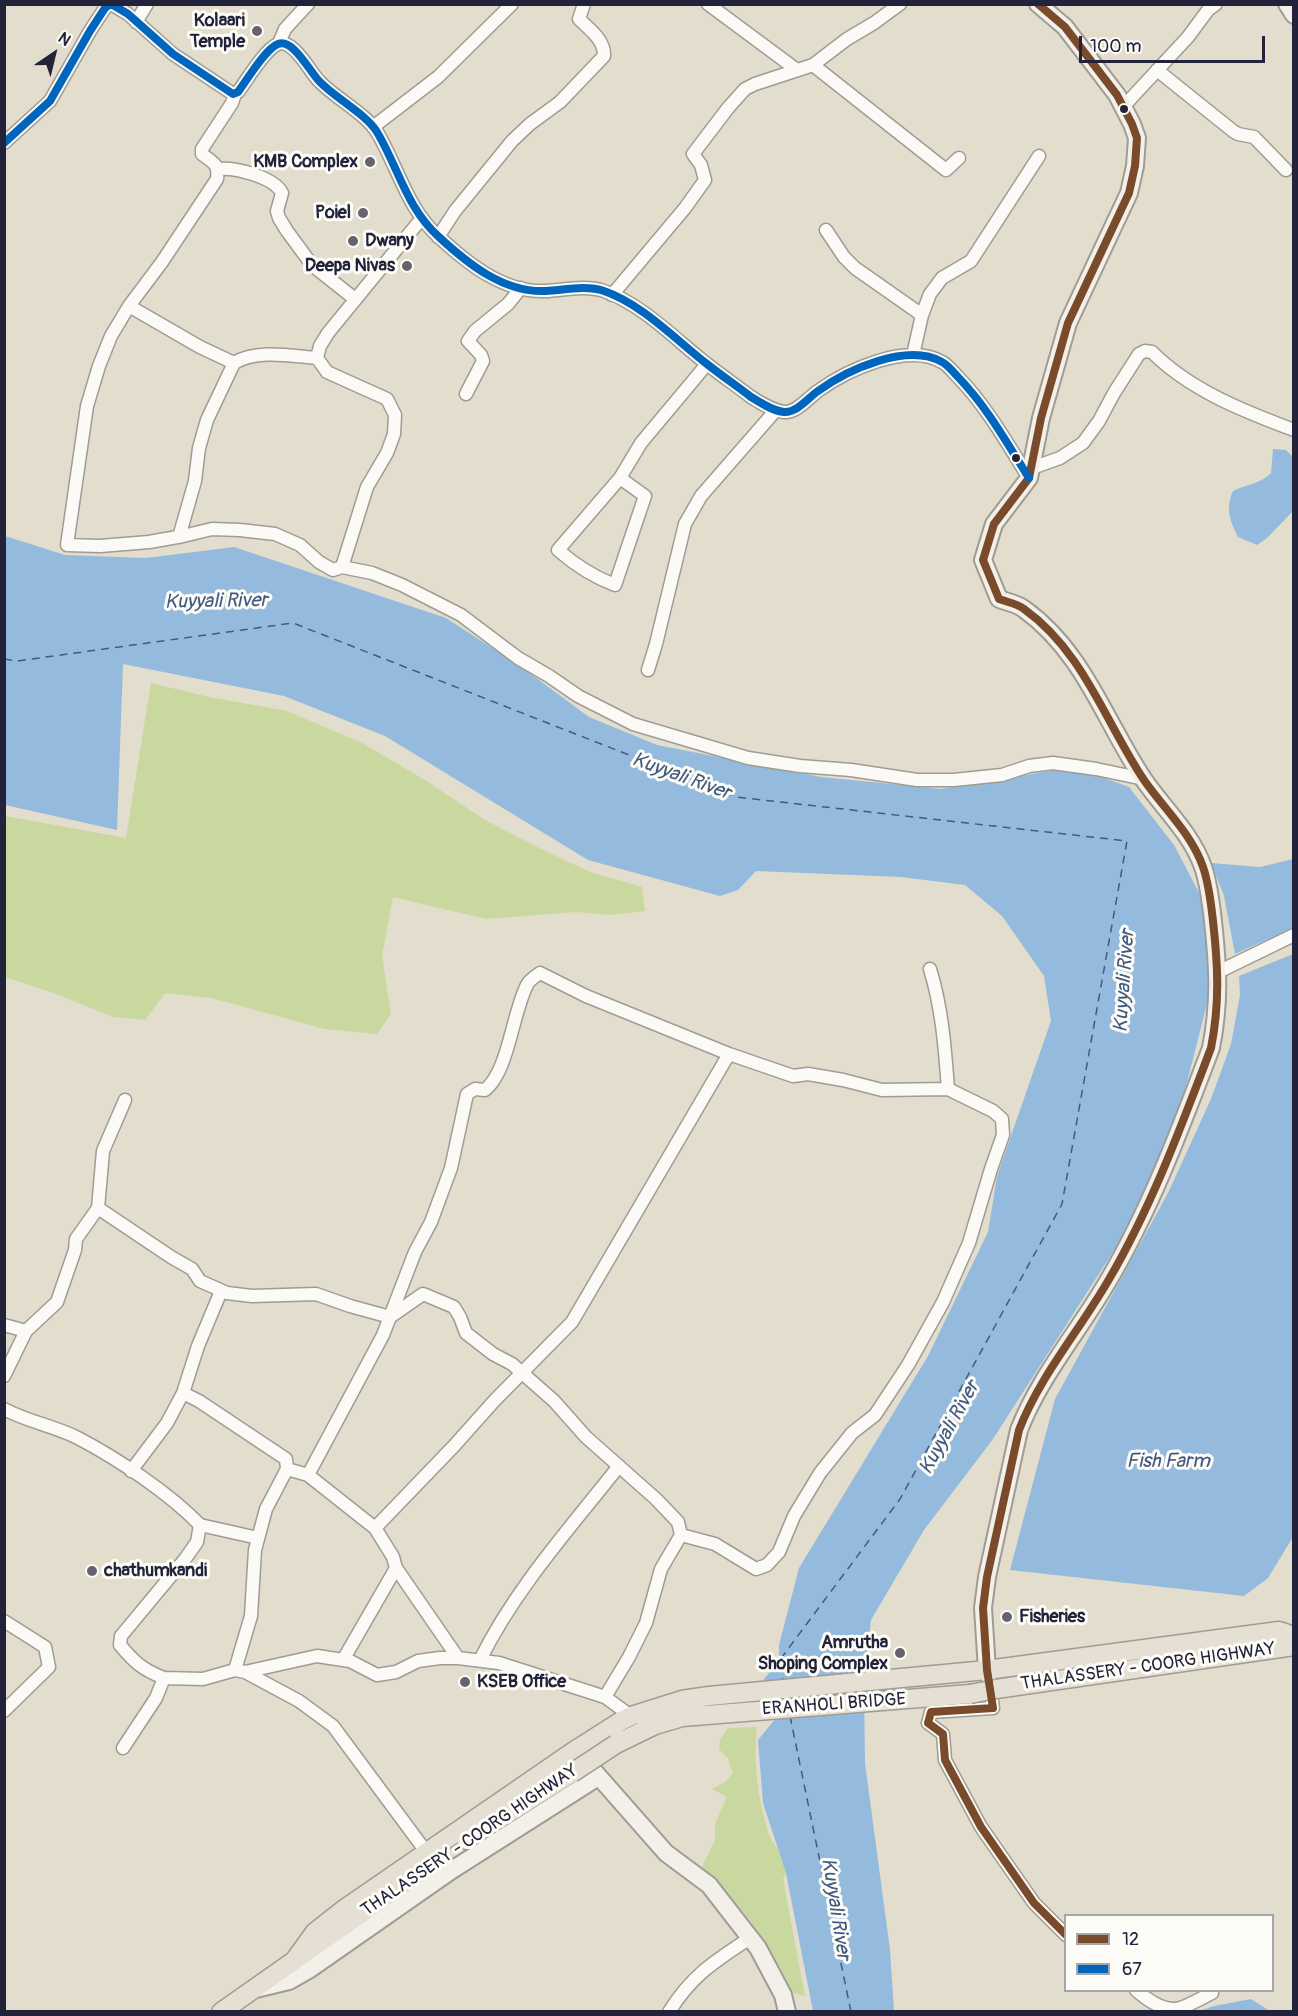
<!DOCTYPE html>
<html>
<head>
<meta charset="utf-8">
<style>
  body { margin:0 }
  #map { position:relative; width:1298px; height:2016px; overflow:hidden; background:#e2ddcc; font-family:Pangolin,sans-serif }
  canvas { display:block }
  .frame { position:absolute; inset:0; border:6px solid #22223b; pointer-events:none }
  .legend { position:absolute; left:1064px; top:1914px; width:210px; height:78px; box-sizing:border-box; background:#fdfcf7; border:2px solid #a5a5ac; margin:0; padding:8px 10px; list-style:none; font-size:18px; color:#22223b }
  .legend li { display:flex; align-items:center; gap:12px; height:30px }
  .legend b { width:30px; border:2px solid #a5a5ac }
  .north { position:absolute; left:24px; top:24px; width:60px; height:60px; -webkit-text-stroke:4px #fdfcf7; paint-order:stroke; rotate:35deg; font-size:16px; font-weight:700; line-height:24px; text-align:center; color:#22223b }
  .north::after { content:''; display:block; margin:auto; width:21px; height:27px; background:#22223b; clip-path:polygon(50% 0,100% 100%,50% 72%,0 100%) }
  .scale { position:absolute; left:1079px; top:36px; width:186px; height:27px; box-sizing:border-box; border:3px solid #22223b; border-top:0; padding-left:8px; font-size:18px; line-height:21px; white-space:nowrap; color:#22223b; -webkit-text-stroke:4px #fdfcf7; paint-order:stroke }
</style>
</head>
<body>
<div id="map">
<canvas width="1298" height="2016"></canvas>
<div class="frame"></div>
<ul class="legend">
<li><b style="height:8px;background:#7a4b2a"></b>12</li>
<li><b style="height:8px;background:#0065bd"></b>67</li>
</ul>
<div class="north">N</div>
<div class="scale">100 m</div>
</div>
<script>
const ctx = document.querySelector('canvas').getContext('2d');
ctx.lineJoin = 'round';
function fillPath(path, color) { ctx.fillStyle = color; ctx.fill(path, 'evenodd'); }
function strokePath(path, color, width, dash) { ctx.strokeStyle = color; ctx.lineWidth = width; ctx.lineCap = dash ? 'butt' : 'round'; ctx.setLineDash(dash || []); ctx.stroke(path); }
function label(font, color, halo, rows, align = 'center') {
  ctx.font = font + ' Pangolin,sans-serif'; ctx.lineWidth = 6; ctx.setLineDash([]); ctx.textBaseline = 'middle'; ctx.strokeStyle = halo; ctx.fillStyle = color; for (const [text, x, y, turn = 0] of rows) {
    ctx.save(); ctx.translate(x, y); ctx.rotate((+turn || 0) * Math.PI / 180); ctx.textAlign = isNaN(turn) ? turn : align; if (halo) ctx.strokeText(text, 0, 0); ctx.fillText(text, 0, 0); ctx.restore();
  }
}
const green = new Path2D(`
  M 151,683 L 209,697 L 287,711 L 362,743 L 425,780 L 485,820 L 537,847 L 590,872 L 642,887 L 645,911 L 611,915 L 576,912 L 486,919 L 393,897 L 382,956 L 391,1014 L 377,1034 L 324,1029 L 212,998 L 165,993 L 145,1020 L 113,1017 L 59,995 L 5,977 L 5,816 L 126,838 Z
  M 757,1727 C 753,1763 758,1805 771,1839 C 773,1844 777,1846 779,1851 C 782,1858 784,1866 786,1873 L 783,1879 L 805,1996 L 793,1993 C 770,1943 742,1905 702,1867 L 715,1840 L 715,1824 L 727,1797 L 712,1789 L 725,1782 L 733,1773 L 728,1758 L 719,1749 L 720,1740 L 728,1728 Z`);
const water = new Path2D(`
  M 1273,449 L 1286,450 L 1293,457 L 1293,511 L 1267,538 L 1257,545 L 1238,537 C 1230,520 1225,509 1233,491 C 1247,484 1260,484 1271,473 Z
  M 5,536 L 65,555 L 146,558 L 234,547 L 446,618 L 520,666 L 589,717 L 657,745 L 821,777 L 941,789 L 1056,770 L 1096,775 L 1129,787 L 1174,845 L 1205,904 L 1208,1000 L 1182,1102 L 1129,1227 L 993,1439 L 924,1530 L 871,1620 L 864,1689 L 865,1763 L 890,1950 L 894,2011 L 813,2011 L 786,1873 L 763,1803 L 758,1740 L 776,1718 L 764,1679 L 779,1661 L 779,1645 L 799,1568 L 928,1356 L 988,1232 L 997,1176 L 1051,1021 L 1044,976 L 1002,916 L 965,885 L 901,877 L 756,871 L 738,890 L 720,896 L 588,860 L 385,736 L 284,696 L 123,664 L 117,830 L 5,805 Z
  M 1293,859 L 1293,928 L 1235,954 L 1224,896 L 1211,863 L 1260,867 Z
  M 1293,954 L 1293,1537 L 1268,1578 L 1244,1596 L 1010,1570 L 1055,1399 L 1168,1193 L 1211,1099 L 1231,1044 L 1240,995 L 1239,976 Z
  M 1251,1999 L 1270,2011 L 1199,2011 L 1214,2006 Z`);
const ferry = new Path2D(`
  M 4,659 L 17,661 L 293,623 L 736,797 L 1127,841 L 1062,1204 L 900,1499 L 779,1661 L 783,1679
  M 790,1716 L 851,2012`);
const street = new Path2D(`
  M 708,4 L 797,70
  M 136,22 L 147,4
  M 279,43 L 285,29 L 308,4
  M 813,65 L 946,170 L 959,158
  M 1157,70 L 1233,131 L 1238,134 L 1254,137 L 1286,170
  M 235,94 L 232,103 L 202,149 L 202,154 C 213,163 219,163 217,179 L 162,262 L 129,306 L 111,336 L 99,366 L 87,406 L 67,545 L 100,546 L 149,542 L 183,536 L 212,529 L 240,530 L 275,534 L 300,545 L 319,562 L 333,570 L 342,567 L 372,573 L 402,585 L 461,615 L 518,658 L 549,676 L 578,696 L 633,724 L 748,758 L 800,766 L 851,770 L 917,780 L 954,780 L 1002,775 L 1029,766 L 1053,763 L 1096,769 L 1144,779
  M 1123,107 L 1188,37 L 1208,10 L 1216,4
  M 373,127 L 438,77 L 512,4
  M 4,143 L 50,101 L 90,31 L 105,8 L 109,5 L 113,5 L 128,14 L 173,54 L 233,94 L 238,92 C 247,80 265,49 278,44 C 293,38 310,72 319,81 C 335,98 366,114 377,132 C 398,167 407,209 439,237 C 468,264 504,293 546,291 C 564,290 586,285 604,291 C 642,304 676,340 707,364 C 722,376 737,386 751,397 C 761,403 773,411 784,412 C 797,413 809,397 818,391 C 847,370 907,342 942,362 C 948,365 953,372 958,377 C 987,407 1007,443 1029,478
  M 218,169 C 235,167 274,177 282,193 L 277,211 L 279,218 L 287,231 L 312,265 L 355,299
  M 826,230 L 844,257 L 855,268 L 922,315
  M 438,237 L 455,211 L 512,141 L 530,124 L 560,102 L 604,56 C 605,40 589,29 579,19 L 584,4
  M 612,295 L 685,208 L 705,180 L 701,165 L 693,154 L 728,108 L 745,89 L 755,84 L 813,65 L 847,39 L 874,23 L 900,4
  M 129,306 L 200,347 L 234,363
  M 913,355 L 922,315 L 930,294 L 942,278 L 971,261 L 1039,156
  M 466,394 L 483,361 L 481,355 L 468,341 L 475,331 L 508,304 L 521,288
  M 1032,468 L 1060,458 L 1083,443 L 1099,421 L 1114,393 L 1139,354 L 1145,351 L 1152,352 C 1190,390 1243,411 1294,430
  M 620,478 L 645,496 L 615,585 C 594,577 575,565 558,550 L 620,478 L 641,443 L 707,364
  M 179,537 L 195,481 L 199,448 L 207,420 L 234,363 C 257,349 291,356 317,358
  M 342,567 L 367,487 L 387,453 L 394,434 L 395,415 L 387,399 L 327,372 L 317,358 L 320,346 L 328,333 L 422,218
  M 648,670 L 656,644 L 685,524 L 701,496 L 776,410
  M 930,969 C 942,1008 945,1048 948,1089
  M 1218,972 L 1294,935
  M 98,1208 L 103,1151 L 125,1100
  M 221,1291 L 198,1346 L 183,1393 L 199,1401 L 286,1459 L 287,1469 L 266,1509 L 255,1550 L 251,1616 L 235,1670
  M 4,1325 L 26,1331
  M 4,1376 L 26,1331 L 57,1302 L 75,1250 L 76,1239 L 98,1208 L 171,1257 L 192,1269 L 200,1281 L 227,1293 L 252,1296 L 316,1294 L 350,1306 L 390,1317 L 423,1294 L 454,1307 L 460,1317 L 466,1333 L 493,1354 L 512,1364 L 554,1401 L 586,1437 L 656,1499 L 678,1522 L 681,1535 L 661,1569 L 646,1623 L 629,1657 L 605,1697
  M 4,1409 C 28,1422 55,1426 78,1438 C 118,1459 169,1493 200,1525 L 197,1542 L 185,1559 L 121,1636 L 120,1645 C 134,1662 143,1670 164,1678
  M 287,1469 L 308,1475 L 375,1528 L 393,1557 L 396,1568 L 458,1658
  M 131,1471 L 167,1423 L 183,1393
  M 308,1475 L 383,1335 L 415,1252 L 431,1222 L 451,1168 L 467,1094 L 475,1089 L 485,1090 C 509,1070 512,1014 527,985 C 529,980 536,976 540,973 L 586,996 L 729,1054 L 793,1076 L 808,1074 L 843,1080 L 882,1090 L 948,1089 L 993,1111 L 1002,1119 L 1003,1135 L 991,1169 L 969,1243 L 943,1302 L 908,1365 L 875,1415 L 852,1433 L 820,1473 L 794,1516 L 779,1552 L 767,1565 L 756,1569 L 715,1544 L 681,1535
  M 200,1525 L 258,1538
  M 375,1528 L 453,1447 L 495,1400 L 572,1322 L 729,1054
  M 4,1621 L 45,1647 L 49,1667 L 4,1711
  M 343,1660 L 396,1568
  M 480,1660 C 515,1589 570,1528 619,1466
  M 987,1670 L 993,1708 L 931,1712 L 928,1723 L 943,1734 L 945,1760 L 981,1827 L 1034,1903 L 1066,1935
  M 245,1672 L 299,1701 L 333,1726 L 427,1853
  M 123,1748 L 156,1698 L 164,1678 L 203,1679 L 235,1670 L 245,1672 L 317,1656 L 350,1661 L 377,1675 L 396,1672 L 418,1661 L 440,1658 L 458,1658 L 499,1663 L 605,1697 L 631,1716
  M 1136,1990 C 1146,1999 1162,2010 1176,2009 C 1185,2008 1203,1997 1212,1993
  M 669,2012 C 692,1975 715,1961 750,1938`);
const secondary = new Path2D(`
  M 1287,4 L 1294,15
  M 987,1670 L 983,1608 L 987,1577 L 1019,1430 C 1040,1376 1079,1331 1108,1281 C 1151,1208 1181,1127 1211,1048 C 1220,1002 1218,966 1213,921 C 1211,903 1209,884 1203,867 C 1191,833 1164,809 1144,780 C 1105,722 1084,652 1024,609 C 1018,604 1007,602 999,599 L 983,560 L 994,524 L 1029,478 L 1041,418 L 1068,323 L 1129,193 L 1135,166 L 1137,138 L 1132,124 L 1117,95 L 1065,27 L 1038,4
  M 593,1770 L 666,1853 L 709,1885 L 758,1948 L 783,1995 L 787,2012
  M 256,1989 L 289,1981 L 310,1969 L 452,1870 L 598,1777`);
const primary = new Path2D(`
  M 996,1689 L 1294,1646
  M 616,1744 L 655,1725 L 682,1717 L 970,1694
  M 466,1840 L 572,1773
  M 294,1961 L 315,1932 L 343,1910 L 577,1749 L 621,1721 L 631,1716 L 682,1700 L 709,1696 L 987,1670 L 1279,1631 L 1294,1636
  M 221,2012 L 426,1868`);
const primaryBridge = new Path2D(`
  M 970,1694 L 996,1689
  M 572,1773 L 616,1744`);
const bus1 = new Path2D(`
  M 1038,4 L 1065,27 L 1117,95 L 1132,124 L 1137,138 L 1135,166 L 1129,193 L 1068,323 L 1041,418 L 1029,478 L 994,524 L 983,560 L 999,599 C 1007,602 1018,604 1024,609 C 1084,652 1105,722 1144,780 C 1164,809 1191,833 1203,867 C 1209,884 1211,903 1213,921 C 1218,966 1220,1002 1211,1048 C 1181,1127 1151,1208 1108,1281 C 1079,1331 1040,1376 1019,1430 L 987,1577 L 983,1608 L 987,1670 L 993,1708 L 931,1712 L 928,1723 L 943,1734 L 945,1760 L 981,1827 L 1034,1903 L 1066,1935`);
const bus2 = new Path2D(`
  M 4,143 L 50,101 L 90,31 L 105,8 L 109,5 L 113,5 L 128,14 L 173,54 L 233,94 L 238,92 C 247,80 265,49 278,44 C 293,38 310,72 319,81 C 335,98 366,114 377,132 C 398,167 407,209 439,237 C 468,264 504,293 546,291 C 564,290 586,285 604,291 C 642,304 676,340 707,364 C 722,376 737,386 751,397 C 761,403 773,411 784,412 C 797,413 809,397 818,391 C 847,370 907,342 942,362 C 948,365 953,372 958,377 C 987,407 1007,443 1029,478`);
const markers = [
  [257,31,6,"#65636e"],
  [1124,109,5,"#22223b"],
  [370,162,6,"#65636e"],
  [363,213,6,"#65636e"],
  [353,241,6,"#65636e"],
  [407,266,6,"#65636e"],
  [1016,458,5,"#22223b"],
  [92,1571,6,"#65636e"],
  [1007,1617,6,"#65636e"],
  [900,1653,6,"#65636e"],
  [465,1682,6,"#65636e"]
];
const poiNames = [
  ["Kolaari",245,21],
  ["Temple",245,42],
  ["KMB Complex",358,162],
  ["Poiel",351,213],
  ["Dwany",365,241,"left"],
  ["Deepa Nivas",395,266],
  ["chathumkandi",104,1571,"left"],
  ["Fisheries",1019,1617,"left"],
  ["Amrutha",888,1643],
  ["Shoping Complex",888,1664],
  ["KSEB Office",477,1682,"left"]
];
const streetNames = [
  ["THALASSERY - COORG HIGHWAY",1148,1667,-8],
  ["ERANHOLI BRIDGE",834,1705,-4],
  ["THALASSERY - COORG HIGHWAY",470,1841,-34]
];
const waterNames = [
  ["Kuyyali River",216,602,-1],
  ["Kuyyali River",681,777,20],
  ["Kuyyali River",1125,981,-86],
  ["Kuyyali River",950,1428,-61],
  ["Fish Farm",1168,1462],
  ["Kuyyali River",835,1909,81]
];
fillPath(green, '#c9d89f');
fillPath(water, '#94bbdd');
strokePath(ferry, '#425a7f', 1.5, [8, 6]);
strokePath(street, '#9f9c95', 15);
strokePath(secondary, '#9f9c95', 20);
strokePath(primary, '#9f9c95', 21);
strokePath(street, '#fbfaf7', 12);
strokePath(secondary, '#f2f0e9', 16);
strokePath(primary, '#e5e0d3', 18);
strokePath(primaryBridge, '#9f9c95', 21, []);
strokePath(primaryBridge, '#e5e0d3', 18);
strokePath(bus1, '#7a4b2a', 8);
strokePath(bus2, '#0065bd', 8);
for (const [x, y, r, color] of markers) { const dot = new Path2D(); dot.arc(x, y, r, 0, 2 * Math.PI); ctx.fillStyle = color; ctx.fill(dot); strokePath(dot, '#fdfcf7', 2); }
label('bold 18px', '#22223b', '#fdfcf7', poiNames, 'right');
label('18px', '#22223b', '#fdfcf7', streetNames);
label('italic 20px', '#425a7f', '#fdfcf7', waterNames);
</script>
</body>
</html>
